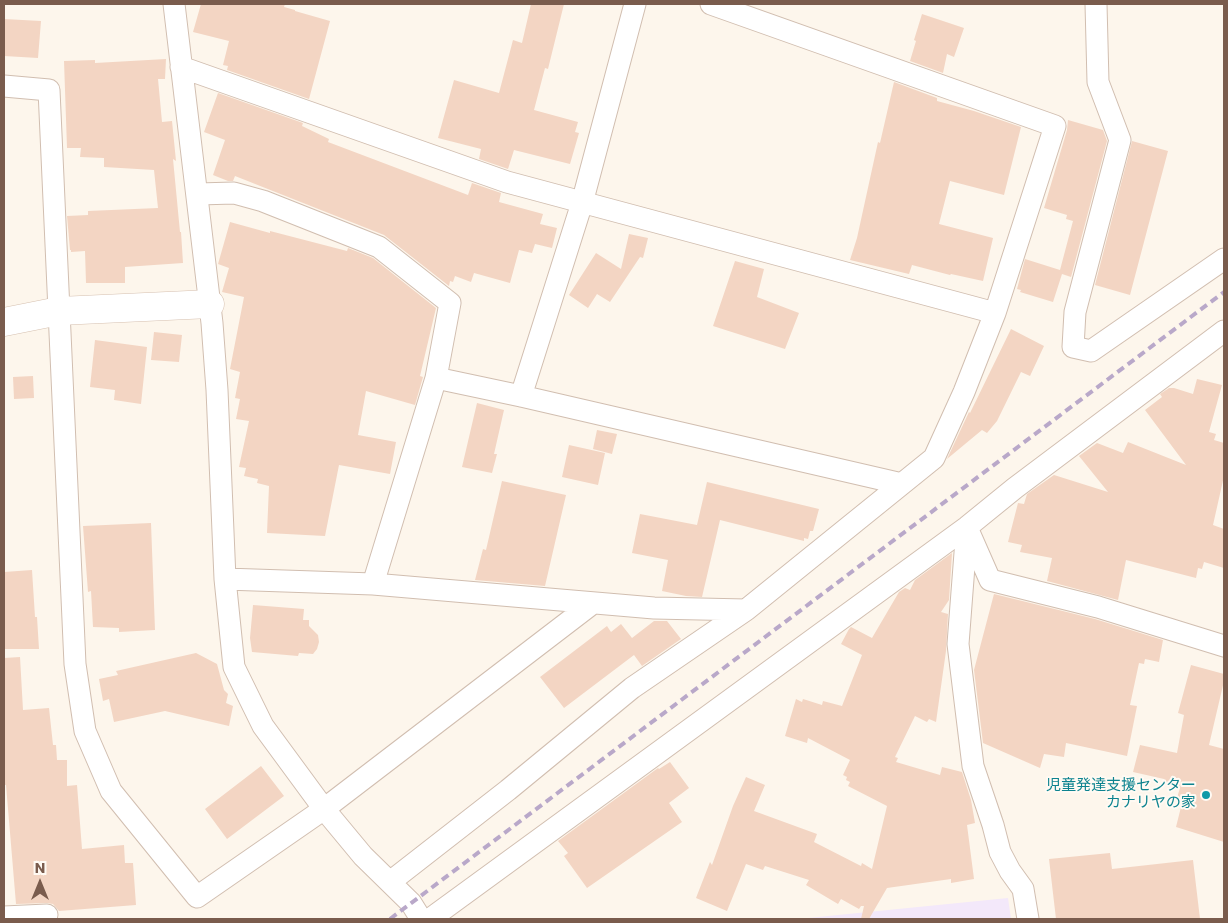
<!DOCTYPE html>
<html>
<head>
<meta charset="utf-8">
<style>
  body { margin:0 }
  #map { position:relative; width:1228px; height:923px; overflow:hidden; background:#fdf6ec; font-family:Poppins,sans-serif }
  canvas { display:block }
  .frame { position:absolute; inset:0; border:5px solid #7a5c4d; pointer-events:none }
  .north { position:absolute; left:15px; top:858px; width:50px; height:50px; -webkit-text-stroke:4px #fffaf3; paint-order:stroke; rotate:0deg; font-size:14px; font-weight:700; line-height:20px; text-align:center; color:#7a5c4d }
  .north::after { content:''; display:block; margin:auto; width:18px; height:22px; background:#7a5c4d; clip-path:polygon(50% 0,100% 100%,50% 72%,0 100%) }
</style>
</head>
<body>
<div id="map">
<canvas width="1228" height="923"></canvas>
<div class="frame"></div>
<div class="north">N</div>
</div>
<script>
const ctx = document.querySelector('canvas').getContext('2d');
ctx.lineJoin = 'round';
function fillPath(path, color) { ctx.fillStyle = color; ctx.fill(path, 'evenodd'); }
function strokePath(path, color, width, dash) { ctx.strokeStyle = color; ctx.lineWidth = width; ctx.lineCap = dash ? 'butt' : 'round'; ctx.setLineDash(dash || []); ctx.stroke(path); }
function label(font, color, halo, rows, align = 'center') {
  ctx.font = font + ' Poppins,"Noto Sans JP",sans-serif'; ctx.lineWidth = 4; ctx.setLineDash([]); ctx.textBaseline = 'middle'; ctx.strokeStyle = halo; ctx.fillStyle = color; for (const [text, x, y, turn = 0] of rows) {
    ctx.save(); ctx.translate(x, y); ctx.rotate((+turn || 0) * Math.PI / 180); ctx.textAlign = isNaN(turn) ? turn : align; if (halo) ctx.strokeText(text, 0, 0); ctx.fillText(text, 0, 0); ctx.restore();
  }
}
const education = new Path2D(`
  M 1008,898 L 1011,919 L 798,919 Z`);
const building = new Path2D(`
  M 201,4 L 285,4 L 284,7 L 295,10 L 295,11 L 330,21 L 309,99 L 227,70 L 228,66 L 223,65 L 229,41 L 193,32 Z
  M 531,4 L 564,4 L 548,69 L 545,68 L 534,110 L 578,122 L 575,132 L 579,133 L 570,164 L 514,150 L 508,169 L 479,159 L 481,149 L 438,138 L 454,80 L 499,93 L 513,40 L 522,43 Z
  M 922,14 L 964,28 L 954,57 L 947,54 L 943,73 L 910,61 L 916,41 L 914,40 Z
  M 4,19 L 41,21 L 38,58 L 4,56 Z
  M 166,59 L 165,79 L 158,79 L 162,122 L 172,121 L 176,161 L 173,159 L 180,232 L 181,232 L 183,263 L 125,267 L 125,283 L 86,283 L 85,251 L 71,252 L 71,250 L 70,250 L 67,216 L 88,215 L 88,211 L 158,208 L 154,170 L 104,167 L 104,158 L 80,157 L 81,148 L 67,148 L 64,61 L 95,60 L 95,63 Z
  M 894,82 L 937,98 L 937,101 L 974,111 L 1021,127 L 1004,195 L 950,181 L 939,224 L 993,238 L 983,281 L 951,274 L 950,275 L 912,265 L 909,274 L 850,260 L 857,238 L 878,142 L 880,143 Z
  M 218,93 L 303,123 L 302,126 L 329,139 L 328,142 L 468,195 L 472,183 L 501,193 L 499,202 L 543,214 L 540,224 L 557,228 L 552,248 L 535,244 L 532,253 L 519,250 L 510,283 L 474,273 L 471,282 L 455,276 L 453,282 L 450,281 L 449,286 L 384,235 L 235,176 L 233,181 L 228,181 L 213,175 L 225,140 L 204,132 Z
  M 1068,120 L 1103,130 L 1107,141 L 1071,277 L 1062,274 L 1053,302 L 1020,292 L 1021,290 L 1017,289 L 1025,259 L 1060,270 L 1073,221 L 1066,219 L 1067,215 L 1044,208 L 1067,130 Z
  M 1132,141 L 1168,151 L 1130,295 L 1095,285 Z
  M 230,222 L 270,233 L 270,231 L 347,251 L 348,248 L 373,258 L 436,308 L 420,376 L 423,377 L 415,405 L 366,391 L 358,435 L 396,442 L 390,474 L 339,465 L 325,536 L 267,533 L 269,486 L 257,483 L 258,479 L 244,476 L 246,468 L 239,467 L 249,421 L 236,419 L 240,399 L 235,398 L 240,372 L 230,369 L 244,297 L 222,292 L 229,268 L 218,264 Z
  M 629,234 L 648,238 L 643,258 L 640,257 L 610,302 L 597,294 L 588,308 L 569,295 L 596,253 L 621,269 Z
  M 735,261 L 764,269 L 757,297 L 799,313 L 785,349 L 713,326 Z
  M 1011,329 L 1044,346 L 1030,376 L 1021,372 L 997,421 L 987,433 L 982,430 L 947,459 L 969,412 L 970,413 Z
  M 154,332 L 182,335 L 179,362 L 151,360 Z
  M 95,340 L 147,347 L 141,404 L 114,400 L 115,390 L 90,387 Z
  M 33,376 L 34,398 L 14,399 L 13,377 Z
  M 1197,379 L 1222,385 L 1209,432 L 1216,434 L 1214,440 L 1224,443 L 1224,476 L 1213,525 L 1224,529 L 1224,568 L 1204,562 L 1202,569 L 1198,568 L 1196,578 L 1126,560 L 1118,600 L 1047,581 L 1052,558 L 1020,552 L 1022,545 L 1008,542 L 1018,503 L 1024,504 L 1027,494 L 1054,475 L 1108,492 L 1079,456 L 1097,443 L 1123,453 L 1128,442 L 1186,465 L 1145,410 L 1162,397 L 1160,394 L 1169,388 L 1174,388 L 1193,394 Z
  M 477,403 L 504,410 L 494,454 L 497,454 L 492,473 L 462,467 Z
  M 597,430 L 617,434 L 612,454 L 593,449 Z
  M 569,445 L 605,453 L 598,485 L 562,477 Z
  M 502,481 L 566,495 L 545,586 L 475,580 L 483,549 L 486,550 Z
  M 707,482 L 819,509 L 813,531 L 810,531 L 808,539 L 804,538 L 804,541 L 720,520 L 702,597 L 686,596 L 662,591 L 668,560 L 632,553 L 640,514 L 697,525 Z
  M 151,523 L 155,630 L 119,632 L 119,628 L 93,627 L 91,591 L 88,592 L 83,526 Z
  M 952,553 L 949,600 L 941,612 L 948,614 L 946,651 L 936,722 L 929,719 L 927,722 L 915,716 L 895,757 L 898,758 L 896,762 L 940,775 L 942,767 L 962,772 L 971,800 L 975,823 L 967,825 L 974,879 L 951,883 L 951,879 L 887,888 L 869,919 L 861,919 L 864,906 L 861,906 L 859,909 L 841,899 L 838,904 L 806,885 L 809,880 L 765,866 L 763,870 L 746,864 L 727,911 L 696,898 L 710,862 L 712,865 L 733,806 L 746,777 L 765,785 L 754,811 L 817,834 L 814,842 L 861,866 L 862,863 L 872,869 L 887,806 L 848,786 L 850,782 L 846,780 L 847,777 L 843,775 L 850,760 L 808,738 L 807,743 L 785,736 L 796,699 L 802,702 L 803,699 L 822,705 L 823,701 L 842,706 L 862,655 L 841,644 L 849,629 L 851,627 L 872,638 L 899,592 L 905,588 L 910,590 L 915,580 Z
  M 32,570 L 35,617 L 37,617 L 39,649 L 4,649 L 4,572 Z
  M 994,594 L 1095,619 L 1163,640 L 1159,662 L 1145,659 L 1144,664 L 1139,663 L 1130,705 L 1137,706 L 1127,756 L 1066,743 L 1064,757 L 1044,754 L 1040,768 L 983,743 L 974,670 Z
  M 253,605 L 304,609 L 303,620 L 309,620 L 309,626 L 318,635 L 319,642 L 317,649 L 313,654 L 299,653 L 298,656 L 252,652 L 250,638 Z
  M 654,621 L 667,621 L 681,639 L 642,666 L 634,655 L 564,708 L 540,677 L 607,626 L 611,632 L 621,624 L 632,638 Z
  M 196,653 L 217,664 L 224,690 L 228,694 L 226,703 L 233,706 L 229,726 L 165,711 L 114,722 L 109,699 L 103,701 L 99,679 L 118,675 L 116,671 Z
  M 20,657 L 23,710 L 49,708 L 53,745 L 56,745 L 57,760 L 67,760 L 67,786 L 77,785 L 82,849 L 124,845 L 125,863 L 133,863 L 136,905 L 59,911 L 53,904 L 47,903 L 16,904 L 6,785 L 4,785 L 4,658 Z
  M 1191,665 L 1224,674 L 1224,681 L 1209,745 L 1224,749 L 1224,842 L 1176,827 L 1182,803 L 1176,801 L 1180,788 L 1163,784 L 1164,779 L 1133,772 L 1140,745 L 1177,753 L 1184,715 L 1178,713 Z
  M 670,762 L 689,788 L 669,803 L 682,822 L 587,888 L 564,856 L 568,853 L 558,841 L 658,768 L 659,769 Z
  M 261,766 L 284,796 L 227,839 L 205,809 Z
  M 1110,853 L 1112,869 L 1193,860 L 1200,919 L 1056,919 L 1049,859 Z`);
const street = new Path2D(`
  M 174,4 L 212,323 L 217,390 L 225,579 L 234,667 L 263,726 L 324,809 L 363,856 L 411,903 L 421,919
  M 1096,4 L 1098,82 L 1120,140 L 1075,312 L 1073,347 L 1091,351 L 1224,259
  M 181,67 L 507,182 L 995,313
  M 4,86 L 49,90 L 75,664 L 85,731 L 111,791 L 197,897 L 324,809 L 593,603
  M 198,194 L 234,193 L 263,201 L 379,247 L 450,303 L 436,378 L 373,584
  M 436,378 L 521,396 L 902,484
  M 521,396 L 582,203 L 635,4
  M 967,527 L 958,644 L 973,766 L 993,825 L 1000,852 L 1010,871 L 1023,889 L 1028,919
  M 968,530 L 990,580 L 1098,607 L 1224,646
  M 225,579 L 373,584 L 654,608 L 746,610 L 934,458 L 964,392 L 995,313 L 1055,126 L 711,4
  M 390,882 L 508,790 L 632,688 L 746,610
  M 4,917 L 47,915
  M 430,919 L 967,527 L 1015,488 L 1224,331`);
const secondary = new Path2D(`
  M 4,322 L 59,311 L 210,304`);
const rail = new Path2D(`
  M 390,919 L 1224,292`);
const markers = [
  [1206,795,5,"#0f9aa8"]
];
const cultureNames = [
  ["児童発達支援センター",1196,786],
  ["カナリヤの家",1196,803]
];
fillPath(education, '#f3e8fa');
fillPath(building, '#f3d5c3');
strokePath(street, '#d1beb0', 23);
strokePath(secondary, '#d6c0b0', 29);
strokePath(street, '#fff', 21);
strokePath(secondary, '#fff', 28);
strokePath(rail, '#b9a8c9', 4, [8, 5]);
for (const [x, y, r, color] of markers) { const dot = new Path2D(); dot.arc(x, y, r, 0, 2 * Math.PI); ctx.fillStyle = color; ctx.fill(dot); strokePath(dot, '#fffaf3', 2); }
label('15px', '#0d838f', '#fffaf3', cultureNames, 'right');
</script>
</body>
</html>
